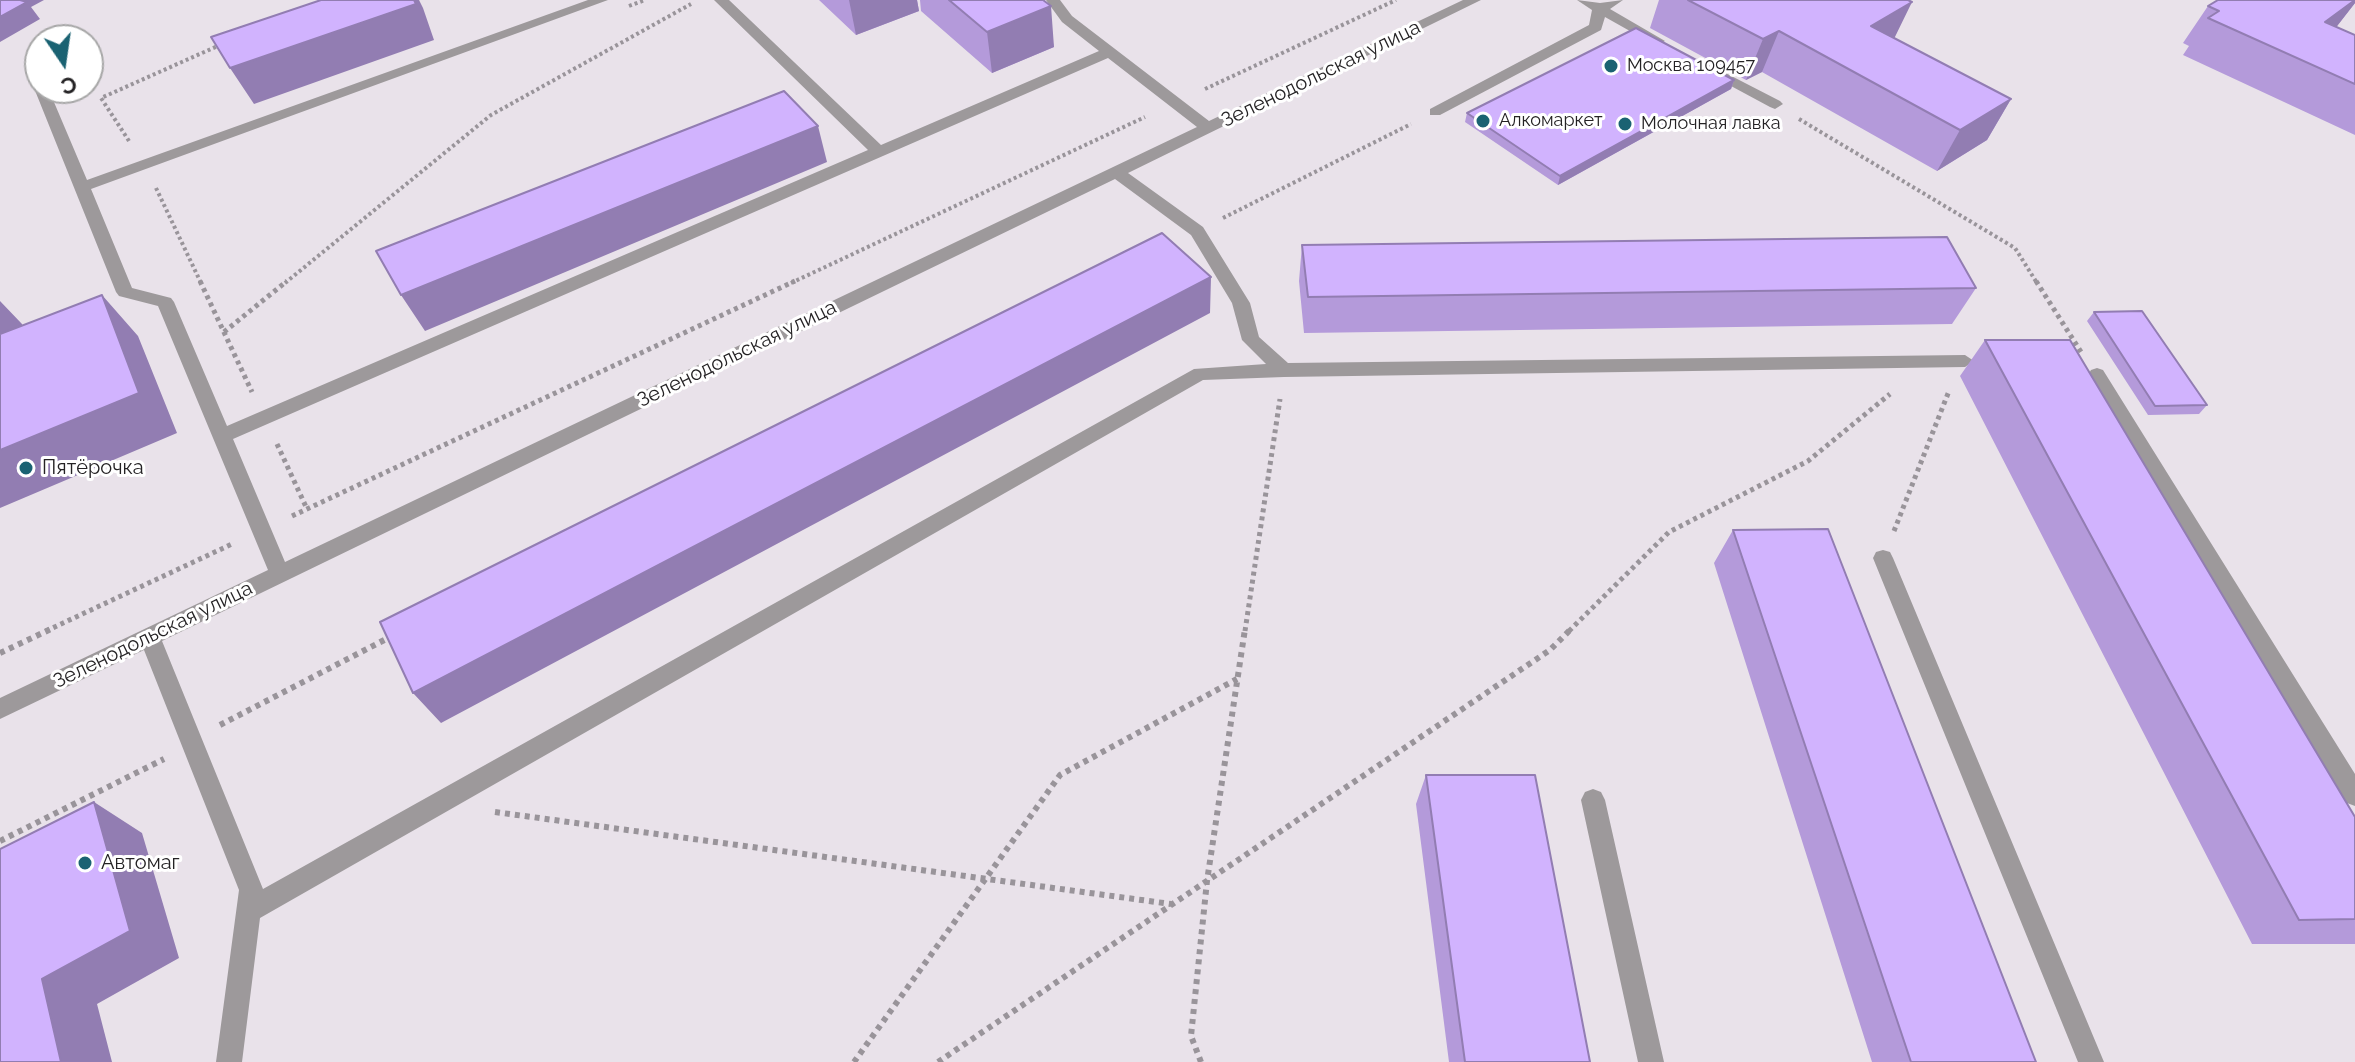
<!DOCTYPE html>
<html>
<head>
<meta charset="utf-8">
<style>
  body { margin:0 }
  #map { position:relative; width:2355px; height:1062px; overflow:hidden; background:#e9e2ea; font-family:Raleway,sans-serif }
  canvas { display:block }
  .north { position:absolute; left:24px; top:24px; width:80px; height:80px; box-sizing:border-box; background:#fff; border:2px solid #a7a7a7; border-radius:50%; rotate:167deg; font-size:22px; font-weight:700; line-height:32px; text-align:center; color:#242224 }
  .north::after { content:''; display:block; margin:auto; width:28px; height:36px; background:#1a6272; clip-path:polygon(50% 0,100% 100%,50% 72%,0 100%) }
</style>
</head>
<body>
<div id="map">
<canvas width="2355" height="1062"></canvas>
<div class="north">С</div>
</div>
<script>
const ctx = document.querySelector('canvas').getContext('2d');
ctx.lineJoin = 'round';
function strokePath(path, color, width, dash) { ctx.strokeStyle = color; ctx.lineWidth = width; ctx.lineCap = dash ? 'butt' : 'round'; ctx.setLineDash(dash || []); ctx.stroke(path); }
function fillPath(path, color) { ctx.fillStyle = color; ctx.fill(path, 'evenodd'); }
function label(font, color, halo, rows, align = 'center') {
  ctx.font = font + ' Raleway,sans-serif'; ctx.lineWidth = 6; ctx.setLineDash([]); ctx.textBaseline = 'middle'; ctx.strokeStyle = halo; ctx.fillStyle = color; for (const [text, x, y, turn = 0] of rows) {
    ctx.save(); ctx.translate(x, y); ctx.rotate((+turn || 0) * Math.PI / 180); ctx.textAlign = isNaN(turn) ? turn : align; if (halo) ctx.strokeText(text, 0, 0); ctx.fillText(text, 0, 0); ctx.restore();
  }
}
const pathFar2 = new Path2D(`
  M 629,6 L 645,0
  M 1205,89 L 1396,0
  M 1799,119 L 2015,248 L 2037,283
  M 129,141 L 101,98 L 220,45
  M 156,188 L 201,283
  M 1223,218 L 1411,124
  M 285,283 L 491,115 L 691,4
  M 791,283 L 1145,117`);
const pathFar1 = new Path2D(`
  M 200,281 L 252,392
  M 2036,281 L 2081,352
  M 224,332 L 287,281
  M 277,444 L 307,509
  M 292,516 L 795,281
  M 1894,531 L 1949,391
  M 46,631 L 232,544
  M 1245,631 L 1280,399
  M 1569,631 L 1669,532 L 1808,461 L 1890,394`);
const path = new Path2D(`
  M 0,653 L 51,629
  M 220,725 L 392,636
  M 495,812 L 1171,904
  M 0,841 L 164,759
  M 854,1062 L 1060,775 L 1237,679
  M 938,1062 L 1550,650 L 1571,629
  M 1201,1062 L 1191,1036 L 1207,881 L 1245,629`);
const minor = new Path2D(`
  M 588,0 L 608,0 L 91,189 L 132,288 L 171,298 L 174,302 L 227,426 L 868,150 L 714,0 L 729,0 L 881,145 L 1099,51 L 1062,22 L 1046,0 L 1060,0 L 1072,16 L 1209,121 L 1463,0 L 1481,0 L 1128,173 L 1203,227 L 1250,303 L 1259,337 L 1288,363 L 1965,355 L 1974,361 L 1965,367 L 1284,377 L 1203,380 L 260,918 L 242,1062 L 216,1062 L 239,890 L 144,650 L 0,719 L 0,698 L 268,570 L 158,306 L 119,296 L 116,292 L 34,88 L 40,84 L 40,88 L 48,88 L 87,180 ZM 1108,58 L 1197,127 L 285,562 L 233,439 ZM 1115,179 L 1191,235 L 1232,303 L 1242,340 L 1266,364 L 1194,369 L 263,889 L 162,641 Z
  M 1577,0 L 1600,3 L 1623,0 L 1610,9 L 1665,41 L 1658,45 L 1653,44 L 1605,17 L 1601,30 L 1440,115 L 1430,115 L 1430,109 L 1589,25 L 1592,10 Z
  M 1710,65 L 1780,101 L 1783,104 L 1775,109 L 1770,107 L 1705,72 L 1703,69 Z
  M 2097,368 L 2103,370 L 2355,774 L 2355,806 L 2347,803 L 2091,380 L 2088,375 L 2091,370 Z
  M 1883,550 L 1890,552 L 1893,558 L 2104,1062 L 2078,1062 L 1873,558 L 1876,552 Z
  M 1593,789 L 1601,792 L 1605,800 L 1664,1062 L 1638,1062 L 1581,800 L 1585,792 Z`);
const wall = new Path2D(`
  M 819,0 L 917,0 L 919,11 L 856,35 Z
  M 920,0 L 1043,0 L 1054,47 L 992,73 L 921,11 Z
  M 1659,0 L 1908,0 L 1894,38 L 2011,99 L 1987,140 L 1937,171 L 1762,72 L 1746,80 L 1650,28 Z
  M 2355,0 L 2355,3 L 2336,27 L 2355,35 L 2355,135 L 2183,55 L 2189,46 L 2183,43 L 2208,6 Z
  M 1734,80 L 1731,89 L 1558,185 L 1465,122 L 1467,113 Z
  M 1302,245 L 1976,288 L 1952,324 L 1304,333 L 1299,281 Z
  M 2094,312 L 2207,405 L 2199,414 L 2148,415 L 2087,321 Z
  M 1985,340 L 2355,817 L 2355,944 L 2252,944 L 1960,376 Z
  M 1733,530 L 2036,1062 L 1872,1062 L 1714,563 Z
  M 1426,775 L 1590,1062 L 1449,1062 L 1416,804 Z`);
const shadedWall = new Path2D(`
  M 11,0 L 44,0 L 31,7 L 40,19 L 0,42 L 0,17 Z
  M 414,0 L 419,0 L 423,8 L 434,40 L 254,104 L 230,68 Z
  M 849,0 L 917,0 L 919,11 L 856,35 Z
  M 2355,1 L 2355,3 L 2331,34 L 2325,22 Z
  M 1912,2 L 1892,43 L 1871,26 Z
  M 1051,6 L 1054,47 L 992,73 L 987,32 Z
  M 1779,31 L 1762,72 L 1746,80 L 1763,39 Z
  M 1734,80 L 1731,89 L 1558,185 L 1560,176 Z
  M 2011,99 L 1987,140 L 1937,171 L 1960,130 Z
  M 818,126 L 827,162 L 425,331 L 401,295 Z
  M 1211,277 L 1210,313 L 441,723 L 413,693 Z
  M 102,295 L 138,336 L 177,433 L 0,508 L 0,450 Z
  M 0,301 L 22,324 L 38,376 L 0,338 Z
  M 94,802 L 142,833 L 179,958 L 97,1004 L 112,1062 L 61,1062 L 42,979 Z`);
const building = new Path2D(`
  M 0,0 L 20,0 L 27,2 L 0,17 Z
  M 321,0 L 414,0 L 416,4 L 230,68 L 211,37 Z
  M 949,0 L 1043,0 L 1051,6 L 987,32 Z
  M 1688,0 L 1908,0 L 1912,2 L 1871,26 L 2011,99 L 1960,130 L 1779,31 L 1763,39 Z
  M 2218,0 L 2355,0 L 2325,22 L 2355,35 L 2355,84 L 2208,18 L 2219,11 L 2208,6 Z
  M 1636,28 L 1734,80 L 1560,176 L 1467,113 Z
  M 784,91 L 818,126 L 401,295 L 376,251 Z
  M 1162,233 L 1211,277 L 413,693 L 380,622 Z
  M 1947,237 L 1976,288 L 1308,297 L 1302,245 Z
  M 102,295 L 139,393 L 0,450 L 0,334 Z
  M 2142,311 L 2207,405 L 2155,406 L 2094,312 Z
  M 1985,340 L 2070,340 L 2355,817 L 2355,919 L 2299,920 Z
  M 1828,529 L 2036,1062 L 1911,1062 L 1733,530 Z
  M 1426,775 L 1535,775 L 1590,1062 L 1465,1062 Z
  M 94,802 L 130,931 L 42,979 L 61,1062 L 0,1062 L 0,849 Z`);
const markers = [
  [1611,66,8,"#1a6272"],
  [1483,121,8,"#1a6272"],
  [1625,124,8,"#1a6272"],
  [26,468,8,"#1a6272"],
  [85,863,8,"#1a6272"]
];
const farPoinames = [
  ["Москва 109457",1627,66],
  ["Алкомаркет",1499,121],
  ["Молочная лавка",1641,124]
];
const streetNames = [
  ["Зеленодольская улица",1321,74,-26],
  ["Зеленодольская улица",737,354,-26],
  ["Зеленодольская улица",153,635,-26]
];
const poiNames = [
  ["Пятёрочка",42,468],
  ["Автомаг",101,863]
];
strokePath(pathFar2, '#99949a', 4, [3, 3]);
strokePath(pathFar1, '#99949a', 5, [4, 4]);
strokePath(path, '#99949a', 6, [5, 5]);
fillPath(minor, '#9d999b');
fillPath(wall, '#b49ada');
fillPath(shadedWall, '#927db2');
fillPath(building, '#d1b3fe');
strokePath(building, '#927db2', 2);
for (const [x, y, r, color] of markers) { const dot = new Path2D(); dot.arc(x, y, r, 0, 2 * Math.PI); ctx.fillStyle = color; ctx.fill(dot); strokePath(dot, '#fff', 3); }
label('18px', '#242224', '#fff', farPoinames, 'left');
label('20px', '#242224', '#fff', streetNames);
label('20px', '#242224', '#fff', poiNames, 'left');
</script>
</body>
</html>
